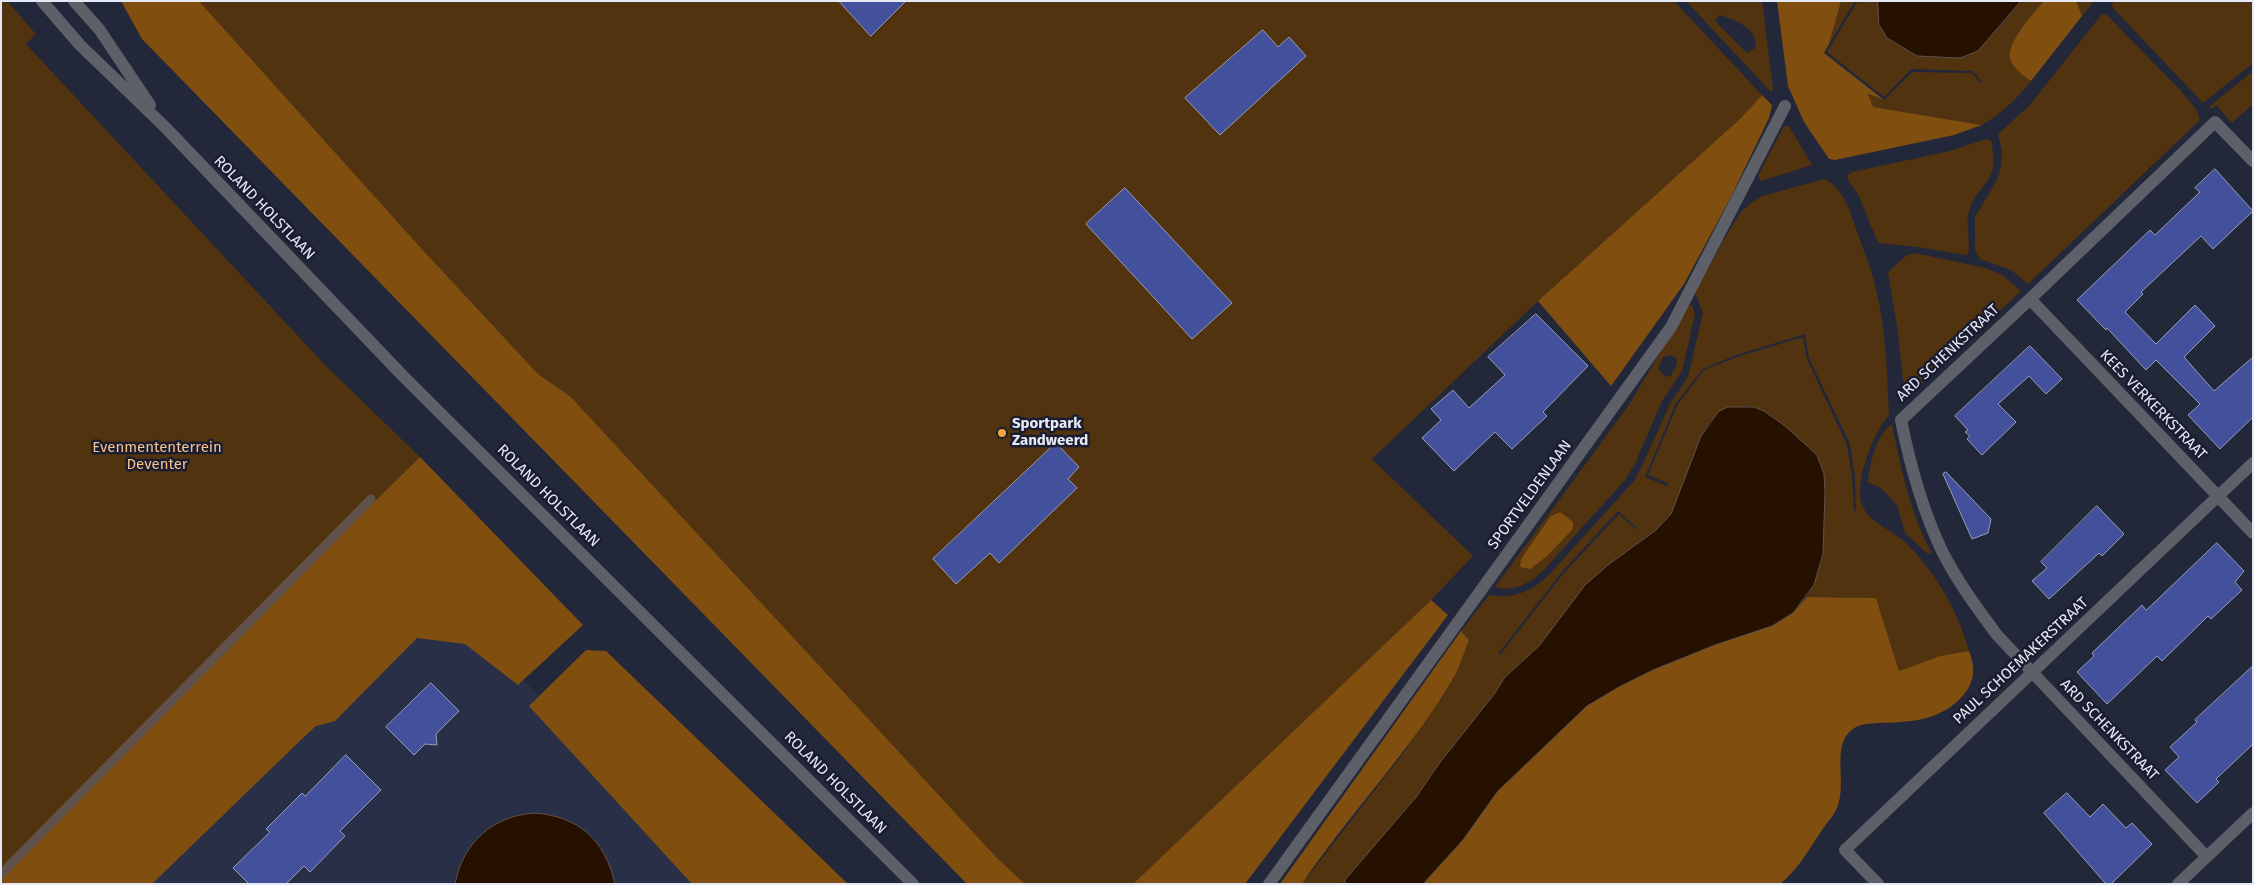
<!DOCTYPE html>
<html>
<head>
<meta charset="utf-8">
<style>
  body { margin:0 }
  #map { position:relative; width:2254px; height:885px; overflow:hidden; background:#222739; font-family:"Fira Sans",sans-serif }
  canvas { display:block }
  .frame { position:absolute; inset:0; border:2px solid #e6eaf6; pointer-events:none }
</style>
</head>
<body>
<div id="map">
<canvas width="2254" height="885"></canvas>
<div class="frame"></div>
</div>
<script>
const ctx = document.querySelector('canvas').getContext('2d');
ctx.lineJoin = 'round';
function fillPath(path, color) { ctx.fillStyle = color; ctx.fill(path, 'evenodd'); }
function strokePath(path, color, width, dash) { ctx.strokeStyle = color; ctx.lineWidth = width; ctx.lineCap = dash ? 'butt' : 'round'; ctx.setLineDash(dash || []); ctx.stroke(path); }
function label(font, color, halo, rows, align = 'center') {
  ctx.font = font + ' "Fira Sans",sans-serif'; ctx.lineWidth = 5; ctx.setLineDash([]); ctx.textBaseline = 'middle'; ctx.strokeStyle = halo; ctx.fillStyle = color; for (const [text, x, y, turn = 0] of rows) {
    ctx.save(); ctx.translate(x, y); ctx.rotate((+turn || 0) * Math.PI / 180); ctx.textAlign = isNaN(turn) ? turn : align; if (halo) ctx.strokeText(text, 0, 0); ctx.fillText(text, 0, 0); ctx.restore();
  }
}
const built = new Path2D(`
  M 425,581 L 727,884 L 118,884 Z`);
const green = new Path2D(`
  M 1,1 L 7,1 L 36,34 L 26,44 L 325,365 L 420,457 L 123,748 L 1,872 Z
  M 199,1 L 1674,1 L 1762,95 L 1741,118 L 1538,301 L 1372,459 L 1473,556 L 1431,600 L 1133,884 L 1025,884 L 997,858 L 571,397 L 538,374 L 420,247 Z
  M 1686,1 L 1762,1 L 1773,89 L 1771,92 ZM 1719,15 C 1734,19 1760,29 1755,48 L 1747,53 L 1715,21 Z
  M 1841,1 L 1855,1 L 1829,44 Z
  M 1858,1 L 1878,1 L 1879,25 L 1887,38 L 1917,56 L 1960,58 L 1968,56 L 2002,25 L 2021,1 L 2044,1 L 2025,24 L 2022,75 L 2031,81 C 2017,99 2002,113 1982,125 L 1873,107 L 1867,94 L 1884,100 L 1912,72 L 1972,73 L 1980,83 L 1982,82 L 1973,71 L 1911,69 L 1884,97 L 1827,52 Z
  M 2076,1 L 2094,1 L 2082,16 Z
  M 2113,1 L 2253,1 L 2253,63 L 2203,103 L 2112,7 Z
  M 2102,14 L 2107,15 L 2181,91 L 2196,109 L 2200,120 L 2028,284 L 2011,270 L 1980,259 L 1975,251 L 1975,217 L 1997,180 L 2001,166 L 2002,153 L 1998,134 L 2030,105 Z
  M 2253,71 L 2253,104 L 2232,123 L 2216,105 L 2211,109 L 2209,107 Z
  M 1784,126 L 1789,126 L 1812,165 L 1761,181 L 1758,176 Z
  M 1986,139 L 1991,141 C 2001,186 1979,179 1969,211 C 1965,225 1971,240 1968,254 L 1965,255 L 1918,247 L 1878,243 L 1859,196 L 1848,180 L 1848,175 L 1852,172 L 1950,151 Z
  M 1824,179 C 1843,186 1852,216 1858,234 C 1864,252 1872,270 1876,289 C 1886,330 1887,373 1889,415 C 1874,431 1852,485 1863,507 C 1871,524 1894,531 1906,543 C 1936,573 1958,611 1969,651 L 1940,656 L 1899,671 L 1876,598 L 1807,597 L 1814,585 L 1823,554 L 1824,474 L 1810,448 L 1764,411 L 1754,407 L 1747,406 L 1723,410 L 1711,420 L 1701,436 L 1671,514 L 1656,530 L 1608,565 L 1539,646 L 1505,677 L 1495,693 L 1438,765 L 1417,796 L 1342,884 L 1302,884 L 1405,751 L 1454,675 L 1469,640 L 1461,631 L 1489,595 C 1512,599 1527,593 1545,579 L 1634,481 L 1641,468 L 1670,404 L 1688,377 L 1703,313 L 1695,292 L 1724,239 L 1741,212 L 1751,203 L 1762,196 ZM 1805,334 L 1809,358 L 1850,444 L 1855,477 L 1856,511 L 1854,511 L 1852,477 L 1847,445 L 1807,359 L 1803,337 L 1737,357 L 1704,370 L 1678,404 L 1648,475 L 1668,483 L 1667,486 L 1645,477 L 1676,403 L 1703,369 L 1736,355 ZM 1618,511 L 1637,528 L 1635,529 L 1619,514 L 1564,573 L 1500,655 L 1498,654 L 1562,572 Z
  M 1914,253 L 1986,268 L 2002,275 L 2021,291 L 1905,400 L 1898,332 L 1888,272 L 1906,256 Z
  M 1690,305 L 1692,305 L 1695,314 L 1682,371 L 1661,403 L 1635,464 L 1625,480 L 1543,571 C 1529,584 1514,592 1495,587 L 1629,405 L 1687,307 ZM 1670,355 L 1676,358 L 1677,364 L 1670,377 L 1665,376 L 1658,368 L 1663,357 Z
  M 1892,424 C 1901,469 1910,513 1932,553 L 1928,554 L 1905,533 L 1897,505 L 1882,489 L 1868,482 C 1870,463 1876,435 1892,424 Z`);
const forest = new Path2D(`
  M 121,1 L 199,1 L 420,247 L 538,374 L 571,397 L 997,858 L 1025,884 L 967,884 L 142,39 Z
  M 1777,1 L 1841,1 L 1829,44 L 1824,53 L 1884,100 L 1868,94 L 1873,107 L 1982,125 L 1954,135 L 1835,160 L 1829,159 L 1804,122 L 1788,86 Z
  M 2044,1 L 2076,1 L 2082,16 L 2031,81 C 2023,76 2012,67 2010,58 C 2007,42 2034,13 2044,1 Z
  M 1762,95 L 1772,105 L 1769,118 L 1731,197 L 1684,284 L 1611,386 L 1538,301 L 1741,118 Z
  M 420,457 L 583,625 L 518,685 L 465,644 L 417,638 L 335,721 L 316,726 L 306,735 L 152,884 L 1,884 L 1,872 L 123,748 Z
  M 1560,512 L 1573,522 L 1573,529 L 1546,557 L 1530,569 L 1520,567 L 1521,559 L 1551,516 Z
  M 1807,597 L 1876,598 L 1899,671 L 1940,656 L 1969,651 C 1976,670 1975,683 1960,699 C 1936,722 1909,722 1878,723 C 1869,724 1861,723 1853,729 C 1830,745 1848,783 1837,808 C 1834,815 1827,823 1822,830 C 1809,849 1798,870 1780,884 L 1423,884 L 1463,840 L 1498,791 L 1587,706 L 1619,687 L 1653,670 L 1715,645 L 1772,626 L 1793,613 Z
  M 1431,600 L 1448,615 L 1245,884 L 1133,884 Z
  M 1461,631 L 1469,640 C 1464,652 1461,663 1455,675 C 1412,750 1350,812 1302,884 L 1280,884 Z
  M 586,650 L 606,651 L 848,884 L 692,884 L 529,706 Z`);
const water = new Path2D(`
  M 1878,1 L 2021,1 L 1978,51 L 1960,58 L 1917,56 L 1887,38 L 1879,25 Z
  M 1728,407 L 1754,407 L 1764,411 L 1785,426 L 1817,455 L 1824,474 L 1825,492 L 1823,554 L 1814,585 L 1793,613 L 1772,626 L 1715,645 L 1653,670 L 1619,687 L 1587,706 L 1498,791 L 1463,840 L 1423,884 L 1347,884 L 1344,881 L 1417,796 L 1438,765 L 1495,693 L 1505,677 L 1539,646 L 1585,585 L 1608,565 L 1656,530 L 1671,514 L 1701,436 L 1718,412 Z
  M 534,813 C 579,816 605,840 615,884 L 455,884 C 463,842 493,816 534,813 Z`);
const stream = new Path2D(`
  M 1,874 L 371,499`);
const building = new Path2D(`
  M 839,1 L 906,1 L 871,36 Z
  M 1263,30 L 1278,47 L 1289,37 L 1306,56 L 1220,135 L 1185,98 Z
  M 2215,169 L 2253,211 L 2213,249 L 2201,236 L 2141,292 L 2143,294 L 2125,312 L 2156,344 L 2195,305 L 2215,326 L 2184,357 L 2214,391 L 2253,357 L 2253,417 L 2220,449 L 2188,415 L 2200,404 L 2156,360 L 2146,370 L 2107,328 L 2106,330 L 2077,300 L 2150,230 L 2155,235 L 2200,192 L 2195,188 Z
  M 1125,188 L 1232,303 L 1192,339 L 1086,224 Z
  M 1536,314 L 1588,366 L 1543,412 L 1547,416 L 1512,449 L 1495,432 L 1454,471 L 1422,438 L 1441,420 L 1431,409 L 1453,390 L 1469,408 L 1505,375 L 1488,357 Z
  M 2030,346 L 2062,379 L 2046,394 L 2029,376 L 1998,404 L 2016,422 L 1982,455 L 1967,439 L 1970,436 L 1965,432 L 1968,430 L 1955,416 Z
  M 1056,443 L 1079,467 L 1068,479 L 1077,488 L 999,563 L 990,553 L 956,584 L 933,559 Z
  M 1946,472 L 1991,519 L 1988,533 L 1972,539 L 1943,474 Z
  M 2097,506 L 2124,534 L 2102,556 L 2099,553 L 2049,599 L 2032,581 L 2047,568 L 2041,562 Z
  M 2217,543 L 2244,571 L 2235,582 L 2242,590 L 2211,619 L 2208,616 L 2162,661 L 2157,656 L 2107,704 L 2077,672 L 2094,656 L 2092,653 L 2142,605 L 2146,610 Z
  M 2253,666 L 2253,744 L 2216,779 L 2219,782 L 2197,803 L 2165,770 L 2179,757 L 2170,747 L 2197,722 L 2195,720 Z
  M 431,683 L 459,711 L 436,734 L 437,745 L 425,744 L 414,755 L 386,727 Z
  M 346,755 L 381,790 L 340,831 L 345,836 L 310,872 L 304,866 L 286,884 L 249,884 L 233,868 L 270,832 L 266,829 L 302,793 L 305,796 Z
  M 2067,793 L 2090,817 L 2103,804 L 2126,828 L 2132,823 L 2152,844 L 2111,884 L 2106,884 L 2044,813 Z`);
const minor = new Path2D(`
  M 42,1 L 80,45 L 165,127 L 403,376 L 913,884
  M 74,1 L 99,29 L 150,105
  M 2030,299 L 2253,533
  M 2206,856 L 1997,635 C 1977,608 1957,581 1942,551 C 1922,509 1910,465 1901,420 L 2030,299 L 2215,122 L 2253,161
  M 1269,884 L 1671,327 L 1785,106
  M 1878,884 L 1845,850 L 2253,463
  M 2178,884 L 2253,813`);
const markers = [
  [1002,433,5,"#f5a345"]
];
const streetNames = [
  ["ROLAND HOLSTLAAN",264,208,46],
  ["ARD SCHENKSTRAAT",1948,353,-43],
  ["KEES VERKERKSTRAAT",2153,405,46],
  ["SPORTVELDENLAAN",1530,495,-54],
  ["ROLAND HOLSTLAAN",548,496,45],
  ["PAUL SCHOEMAKERSTRAAT",2021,661,-43],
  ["ARD SCHENKSTRAAT",2109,730,46],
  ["ROLAND HOLSTLAAN",835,783,45]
];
const poiNames = [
  ["Sportpark",1012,424],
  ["Zandweerd",1012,441]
];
const parkNames = [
  ["Evenmententerrein",157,448],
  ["Deventer",157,465]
];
fillPath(built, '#292f47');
fillPath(green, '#523310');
fillPath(forest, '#804e0f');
fillPath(water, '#261100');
strokePath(water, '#60524a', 1);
strokePath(stream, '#60524a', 9);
fillPath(building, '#43509b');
strokePath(building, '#979eb5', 1);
strokePath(minor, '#5d6069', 12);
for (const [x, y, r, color] of markers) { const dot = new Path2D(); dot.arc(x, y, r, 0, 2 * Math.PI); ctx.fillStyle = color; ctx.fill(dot); strokePath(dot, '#191d2f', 2); }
label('15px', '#e6eaf6', '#191d2f', streetNames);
label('bold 15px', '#e6eaf6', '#191d2f', poiNames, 'left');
label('15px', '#f7c28d', '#191d2f', parkNames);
</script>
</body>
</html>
